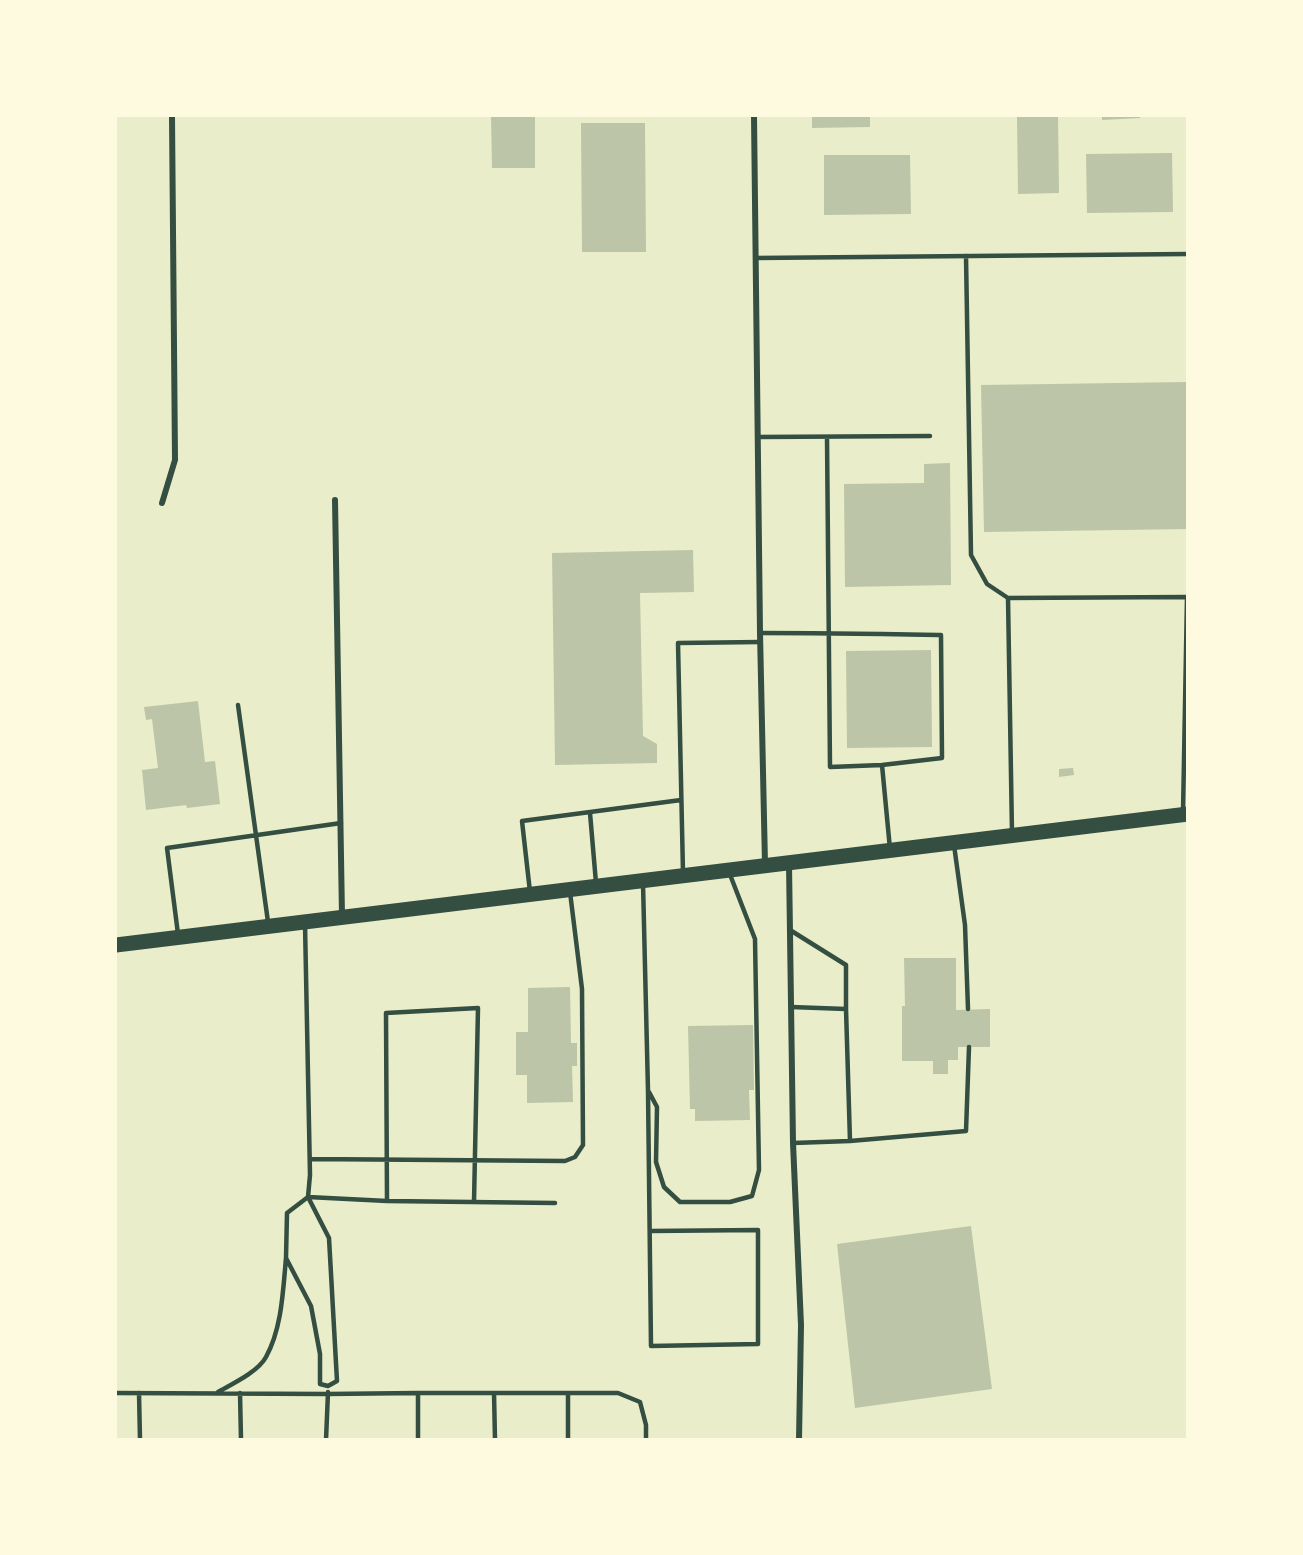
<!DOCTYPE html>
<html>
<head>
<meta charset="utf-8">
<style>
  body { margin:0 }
  #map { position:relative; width:1303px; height:1555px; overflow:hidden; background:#e9edc9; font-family:"Noto Serif",serif }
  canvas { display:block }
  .frame { position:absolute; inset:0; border:117px solid #fefae0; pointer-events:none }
</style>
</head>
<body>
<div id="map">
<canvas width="1303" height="1555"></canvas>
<div class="frame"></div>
</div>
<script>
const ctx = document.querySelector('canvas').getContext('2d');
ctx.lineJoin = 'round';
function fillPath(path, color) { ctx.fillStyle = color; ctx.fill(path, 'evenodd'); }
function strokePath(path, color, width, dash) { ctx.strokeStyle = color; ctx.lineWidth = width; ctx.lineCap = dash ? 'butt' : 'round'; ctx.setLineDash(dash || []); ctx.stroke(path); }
const building = new Path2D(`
  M 491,116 L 535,116 L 535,168 L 492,168 Z
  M 812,116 L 870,116 L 870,127 L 812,128 Z
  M 1017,116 L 1058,116 L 1059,193 L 1018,194 Z
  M 1102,116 L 1140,116 L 1140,118 L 1102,120 Z
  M 581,123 L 645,123 L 646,252 L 582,252 Z
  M 1172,153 L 1173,212 L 1087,213 L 1086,154 Z
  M 824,155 L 910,155 L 911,214 L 824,215 Z
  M 1188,382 L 1188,529 L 984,532 L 981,385 Z
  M 950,463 L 951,585 L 845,587 L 844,484 L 924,483 L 924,464 Z
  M 693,550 L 694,592 L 640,593 L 643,736 L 657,744 L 657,763 L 555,765 L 552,553 Z
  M 931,650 L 932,747 L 847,748 L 846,651 Z
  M 198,701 L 205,762 L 215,761 L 220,804 L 187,808 L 186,805 L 146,810 L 142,770 L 158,768 L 152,719 L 146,720 L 144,707 Z
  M 1073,768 L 1074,775 L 1059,777 L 1059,769 Z
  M 904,958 L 956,958 L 956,1010 L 990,1009 L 990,1047 L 958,1047 L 958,1060 L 948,1060 L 948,1074 L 933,1074 L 933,1061 L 902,1061 L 902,1006 L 905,1006 Z
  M 570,987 L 571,1043 L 577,1043 L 577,1066 L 572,1066 L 573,1102 L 527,1103 L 527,1075 L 516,1075 L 516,1032 L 528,1032 L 528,988 Z
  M 753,1025 L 754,1090 L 749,1090 L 750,1120 L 695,1121 L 695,1109 L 690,1109 L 688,1026 Z
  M 971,1226 L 992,1389 L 855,1408 L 837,1244 Z`);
const service = new Path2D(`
  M 966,256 L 971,555 L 987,584 L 1008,598
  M 756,258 L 1188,254
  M 758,437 L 930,436
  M 760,633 C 820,633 880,634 941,635 L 942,758 L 882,765 L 830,767 L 827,437
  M 238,705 L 268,922
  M 882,765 L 890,849
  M 590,813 L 596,883
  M 1012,833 L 1008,598 L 1187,597 L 1183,813
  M 954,845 L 965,925 L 968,1009
  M 683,873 L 678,643 L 760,642
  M 643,883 L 648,1091 L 651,1346 L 758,1344 L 758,1230 L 650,1231
  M 530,892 L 522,821 L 681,800
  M 305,924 L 310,1175 L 308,1197 L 329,1238 L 337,1381 L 328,1386
  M 790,930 L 846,965 L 846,1009
  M 178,934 L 167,848 L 341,823
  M 791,1007 L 846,1009 L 850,1141
  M 649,1092 L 657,1107 L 656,1162 L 664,1187 L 680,1202 L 730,1202 L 752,1196 L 759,1170 L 755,939 L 729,872
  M 793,1143 L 850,1141 L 966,1131 L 969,1047
  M 310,1159 L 565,1161 L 575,1157 L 583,1145 L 582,989 L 570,892
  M 387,1201 L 386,1013 L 478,1008 L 474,1202
  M 328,1386 L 320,1384 L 320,1354 L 311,1306 L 286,1258 L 287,1213 L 308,1197 L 387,1201 L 555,1203
  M 218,1392 C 232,1384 258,1372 266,1357 C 282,1328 283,1290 286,1258
  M 116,1393 L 327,1394 L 418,1393 L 618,1393 L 640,1402 L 646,1425 L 646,1440
  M 139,1393 L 140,1440
  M 240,1393 L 241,1440
  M 418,1393 L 418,1440
  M 494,1393 L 495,1440
  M 568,1393 L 568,1440
  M 326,1440 L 328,1392`);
const minor = new Path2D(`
  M 754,116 L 760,633 L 765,864
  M 335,500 L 342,916
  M 162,503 L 175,460 L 172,116
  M 789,864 L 793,1143 L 801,1325 L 799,1440`);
const primary = new Path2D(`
  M 116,945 L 1188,814`);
fillPath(building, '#bcc5a7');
strokePath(service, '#344e41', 4.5);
strokePath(minor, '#344e41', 6);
strokePath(primary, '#344e41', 15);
</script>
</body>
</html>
